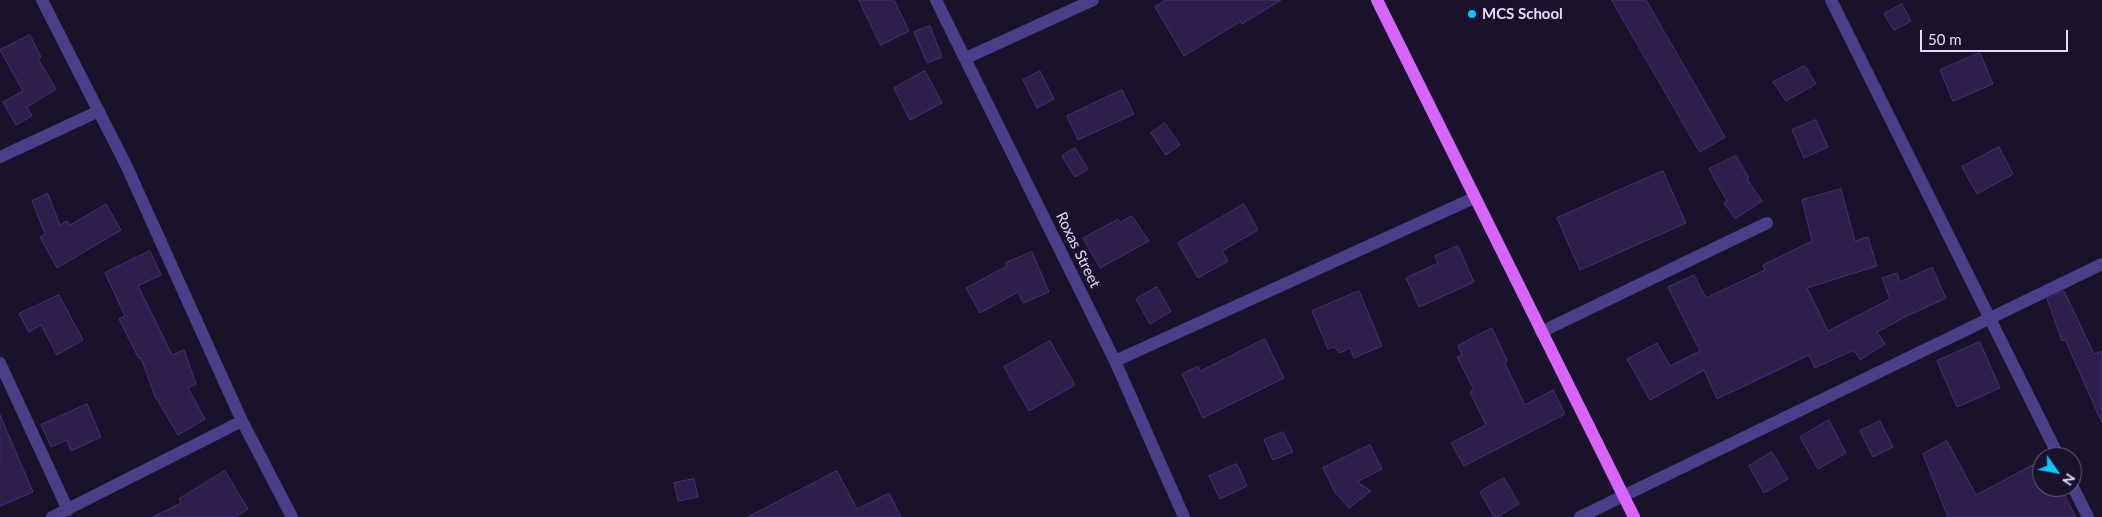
<!DOCTYPE html>
<html>
<head>
<meta charset="utf-8">
<style>
  body { margin:0 }
  #map { position:relative; width:2102px; height:517px; overflow:hidden; background:#19122a; font-family:Lato,sans-serif }
  canvas { display:block }
  .north { position:absolute; left:2032px; top:447px; width:50px; height:50px; box-sizing:border-box; background:#19122a; border:1px solid #6a637f; border-radius:50%; rotate:123deg; font-size:14px; font-weight:700; line-height:20px; text-align:center; color:#e4dcfe }
  .north::after { content:''; display:block; margin:auto; width:18px; height:22px; background:#0cc3fa; clip-path:polygon(50% 0,100% 100%,50% 72%,0 100%) }
  .scale { position:absolute; left:1920px; top:30px; width:148px; height:22px; box-sizing:border-box; border:2px solid #e4dcfe; border-top:0; padding-left:6px; font-size:15px; line-height:18px; white-space:nowrap; color:#e4dcfe; -webkit-text-stroke:4px #19122a; paint-order:stroke }
</style>
</head>
<body>
<div id="map">
<canvas width="2102" height="517"></canvas>
<div class="north">N</div>
<div class="scale">50 m</div>
</div>
<script>
const ctx = document.querySelector('canvas').getContext('2d');
ctx.lineJoin = 'round';
function fillPath(path, color) { ctx.fillStyle = color; ctx.fill(path, 'evenodd'); }
function strokePath(path, color, width, dash) { ctx.strokeStyle = color; ctx.lineWidth = width; ctx.lineCap = dash ? 'butt' : 'round'; ctx.setLineDash(dash || []); ctx.stroke(path); }
function label(font, color, halo, rows, align = 'center') {
  ctx.font = font + ' Lato,sans-serif'; ctx.lineWidth = 4.5; ctx.setLineDash([]); ctx.textBaseline = 'middle'; ctx.strokeStyle = halo; ctx.fillStyle = color; for (const [text, x, y, turn = 0] of rows) {
    ctx.save(); ctx.translate(x, y); ctx.rotate((+turn || 0) * Math.PI / 180); ctx.textAlign = isNaN(turn) ? turn : align; if (halo) ctx.strokeText(text, 0, 0); ctx.fillText(text, 0, 0); ctx.restore();
  }
}
const building = new Path2D(`
  M 859,0 L 894,0 L 909,31 L 881,45 Z
  M 1166,0 L 1281,0 L 1242,24 L 1241,21 L 1184,56 L 1155,7 Z
  M 1612,0 L 1646,0 L 1725,137 L 1700,152 Z
  M 1902,4 L 1911,21 L 1894,30 L 1884,14 Z
  M 930,26 L 942,57 L 927,63 L 914,32 Z
  M 30,35 L 41,57 L 38,59 L 56,89 L 27,107 L 32,116 L 16,125 L 3,102 L 23,91 L 0,50 Z
  M 1980,53 L 1993,84 L 1953,101 L 1940,70 Z
  M 1805,66 L 1816,84 L 1786,101 L 1773,82 Z
  M 925,71 L 942,103 L 910,120 L 894,88 Z
  M 1040,71 L 1054,99 L 1037,108 L 1023,80 Z
  M 1122,90 L 1134,114 L 1078,140 L 1067,116 Z
  M 1816,120 L 1828,147 L 1804,158 L 1792,130 Z
  M 1165,123 L 1180,145 L 1166,155 L 1151,133 Z
  M 1999,147 L 2013,174 L 1977,194 L 1962,167 Z
  M 1075,148 L 1088,169 L 1075,177 L 1062,156 Z
  M 1736,156 L 1749,178 L 1747,179 L 1762,201 L 1735,219 L 1724,203 L 1727,201 L 1709,169 Z
  M 1663,171 L 1686,223 L 1580,270 L 1557,218 Z
  M 1841,189 L 1855,241 L 1868,237 L 1877,266 L 1807,288 L 1828,331 L 1890,299 L 1882,278 L 1897,273 L 1900,282 L 1932,267 L 1946,298 L 1905,317 L 1877,332 L 1885,344 L 1860,360 L 1854,350 L 1815,368 L 1809,355 L 1717,399 L 1704,370 L 1650,400 L 1627,359 L 1657,343 L 1670,366 L 1700,351 L 1668,287 L 1694,275 L 1706,298 L 1765,270 L 1763,265 L 1812,241 L 1802,200 Z
  M 48,194 L 60,225 L 67,221 L 70,225 L 106,204 L 121,230 L 57,268 L 40,237 L 45,234 L 32,201 Z
  M 1244,204 L 1258,230 L 1222,251 L 1228,261 L 1198,278 L 1178,243 Z
  M 1132,216 L 1149,241 L 1100,268 L 1083,238 L 1118,219 L 1120,222 Z
  M 1458,246 L 1474,282 L 1419,307 L 1406,278 L 1438,263 L 1435,256 Z
  M 150,251 L 161,275 L 138,286 L 172,355 L 184,350 L 196,384 L 188,388 L 205,419 L 178,435 L 157,399 L 156,399 L 141,358 L 139,359 L 119,319 L 125,316 L 105,273 Z
  M 1032,252 L 1049,292 L 1023,303 L 1018,292 L 980,313 L 966,288 L 1007,266 L 1006,263 Z
  M 1157,287 L 1171,311 L 1150,324 L 1136,299 Z
  M 1359,291 L 1382,346 L 1354,358 L 1350,348 L 1340,353 L 1334,347 L 1328,349 L 1312,311 Z
  M 2064,291 L 2094,354 L 2102,351 L 2102,423 L 2065,339 L 2062,341 L 2047,299 Z
  M 59,295 L 83,340 L 57,355 L 41,325 L 29,332 L 19,314 Z
  M 1492,328 L 1507,360 L 1505,364 L 1525,405 L 1553,390 L 1565,414 L 1464,466 L 1451,443 L 1486,425 L 1470,392 L 1474,390 L 1457,357 L 1462,355 L 1458,346 Z
  M 1265,339 L 1284,378 L 1203,418 L 1182,374 L 1198,366 L 1200,371 Z
  M 1050,341 L 1075,385 L 1029,411 L 1004,367 Z
  M 1980,342 L 2000,388 L 1957,407 L 1937,361 Z
  M 87,404 L 101,437 L 71,451 L 67,440 L 51,447 L 41,425 Z
  M 0,415 L 33,492 L 0,506 Z
  M 1829,420 L 1846,453 L 1818,469 L 1800,437 Z
  M 1880,421 L 1893,447 L 1873,457 L 1860,431 Z
  M 1283,432 L 1293,452 L 1273,460 L 1264,440 Z
  M 1947,441 L 1976,495 L 2042,460 L 2042,487 L 2060,487 L 2076,517 L 1948,517 L 1923,454 Z
  M 1370,445 L 1382,469 L 1357,482 L 1371,491 L 1349,508 L 1335,492 L 1323,468 Z
  M 1772,452 L 1788,479 L 1764,493 L 1749,466 Z
  M 1237,464 L 1247,486 L 1220,499 L 1209,476 Z
  M 225,471 L 248,509 L 235,517 L 153,517 L 181,503 L 179,499 Z
  M 837,471 L 857,509 L 889,493 L 901,517 L 748,517 Z
  M 1504,478 L 1519,504 L 1497,517 L 1494,517 L 1480,492 Z
  M 694,479 L 698,497 L 678,501 L 674,483 Z`);
const minor = new Path2D(`
  M 42,0 L 126,165 L 242,421 L 292,517
  M 936,0 L 1115,361 L 1184,517
  M 1831,0 L 2059,457
  M 966,58 L 1093,0
  M 0,157 L 99,111
  M 1541,332 L 1767,223
  M 1115,361 L 1474,198
  M 0,363 L 68,510
  M 2072,485 L 2088,517
  M 52,517 L 242,421
  M 1580,517 L 2102,264`);
const major = new Path2D(`
  M 1377,0 L 1634,517`);
const markers = [
  [1472,14,5,"#0cc3fa"]
];
const poiNames = [
  ["MCS School",1482,14]
];
const streetNames = [
  ["Roxas Street",1078,250,64]
];
fillPath(building, '#2d1e4b');
strokePath(building, '#473077', 1);
strokePath(minor, '#4a3e88', 12);
strokePath(major, '#d765fc', 12);
for (const [x, y, r, color] of markers) { const dot = new Path2D(); dot.arc(x, y, r, 0, 2 * Math.PI); ctx.fillStyle = color; ctx.fill(dot); strokePath(dot, '#19122a', 2); }
label('bold 15px', '#e4dcfe', '#19122a', poiNames, 'left');
label('15px', '#e4dcfe', '#19122a', streetNames);
</script>
</body>
</html>
